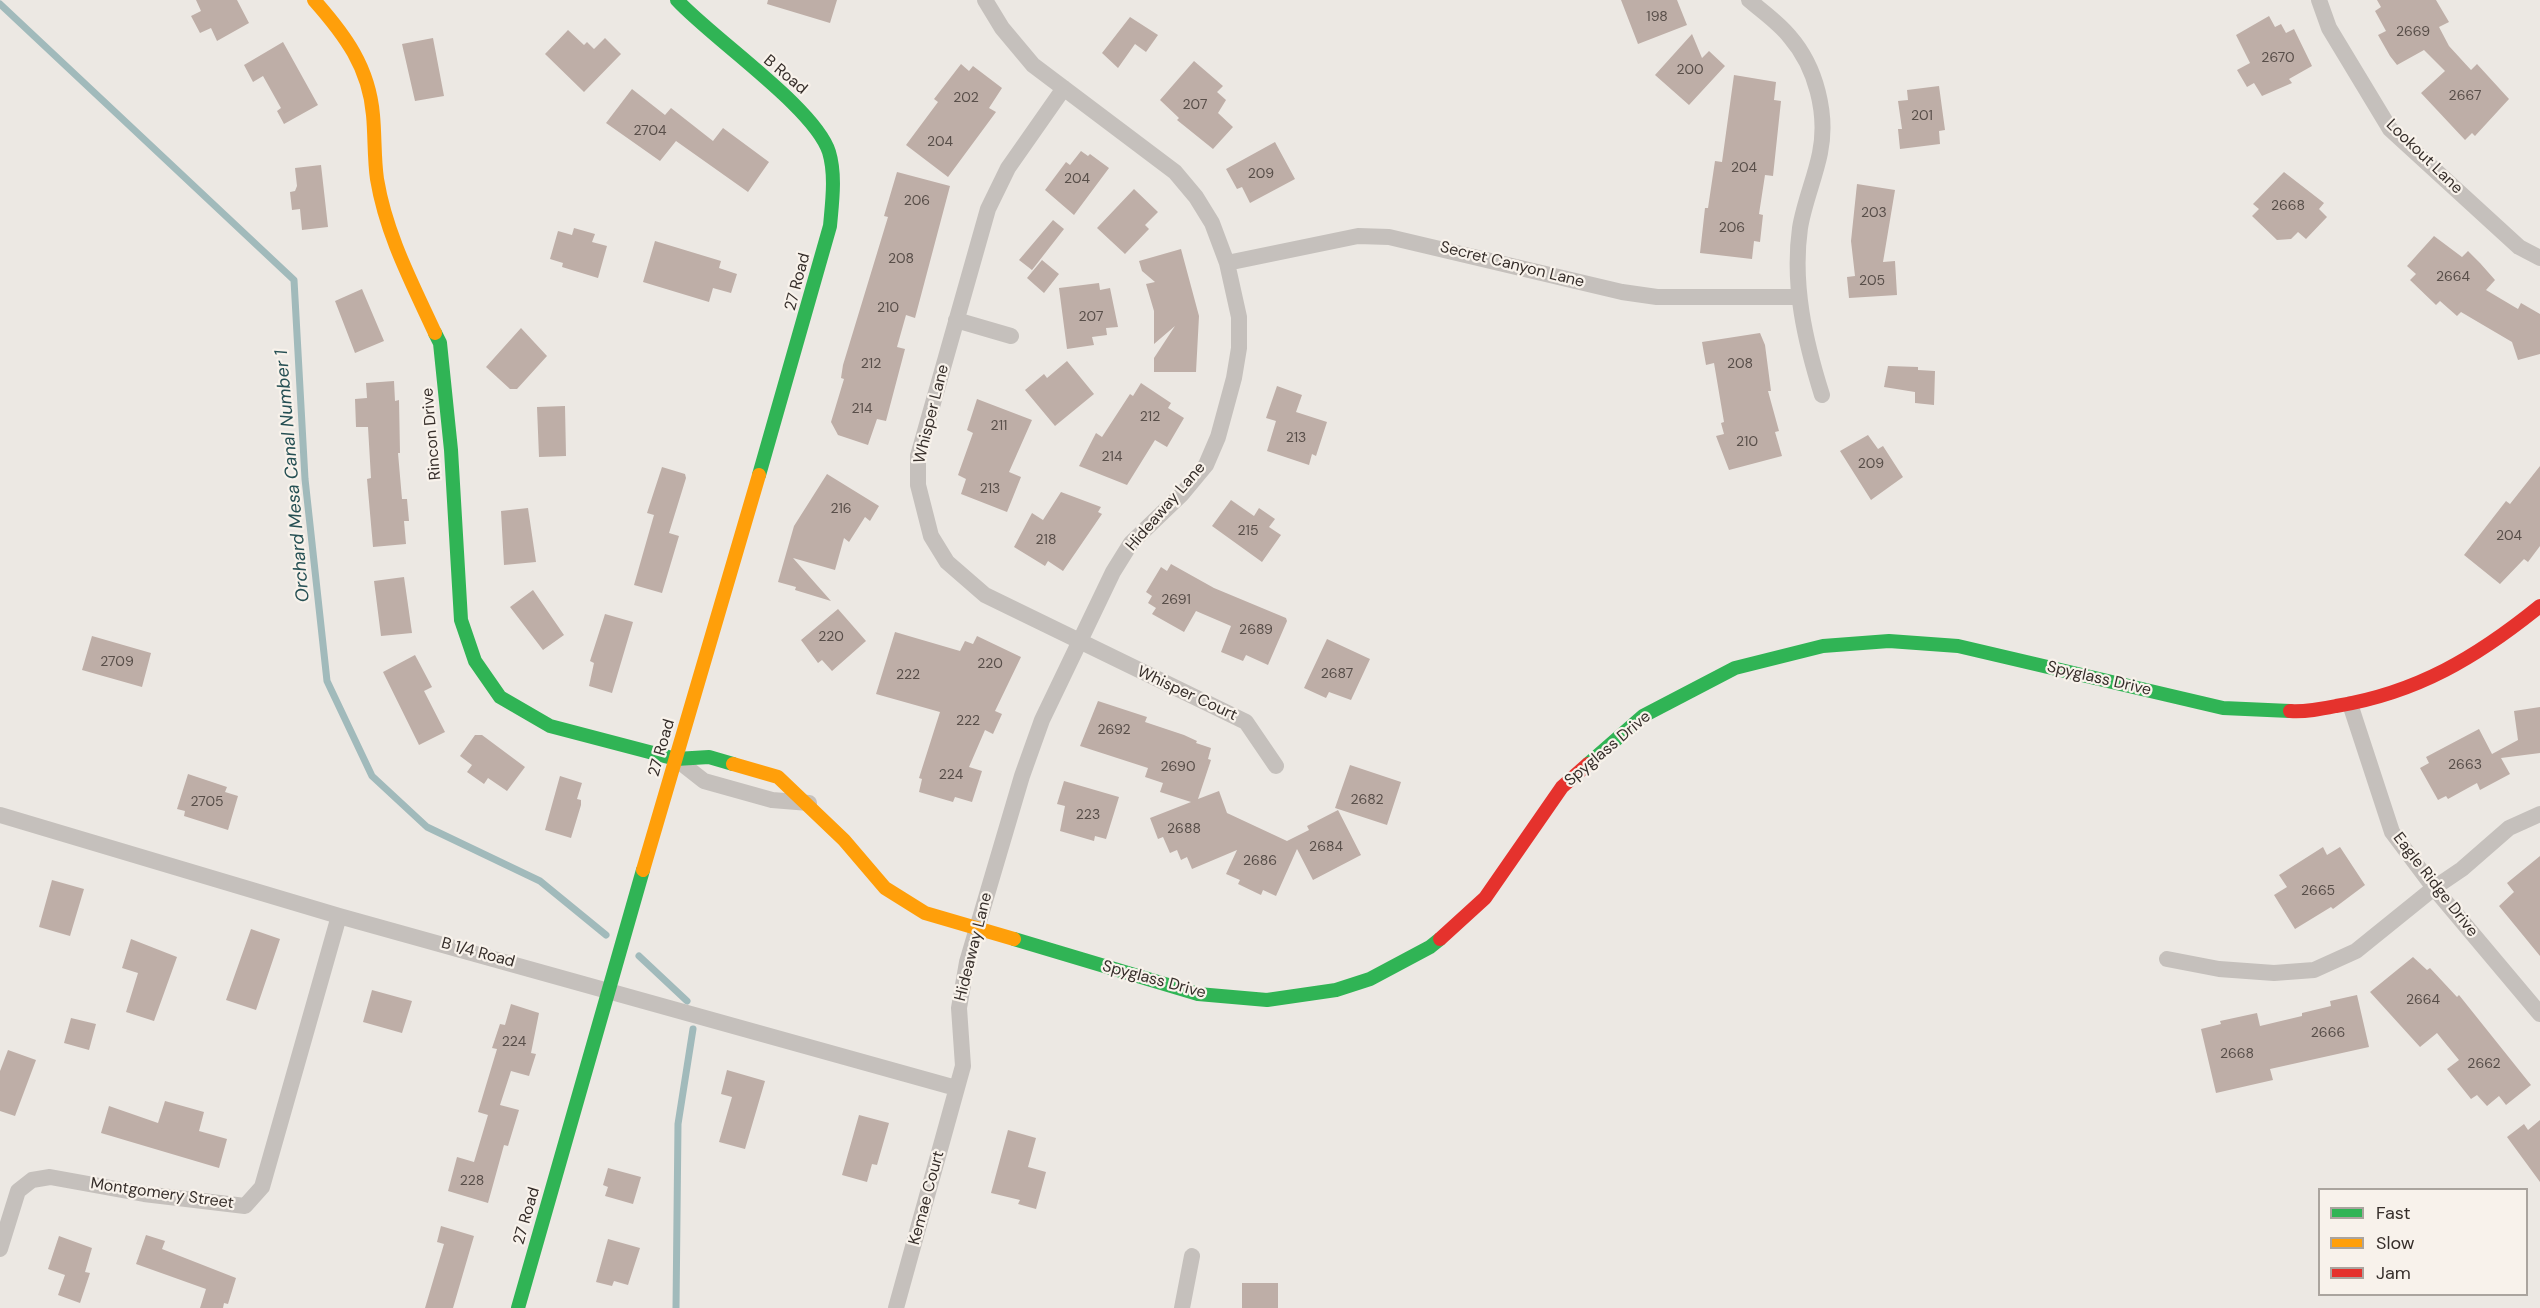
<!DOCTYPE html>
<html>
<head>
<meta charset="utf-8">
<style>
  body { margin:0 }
  #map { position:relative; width:2540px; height:1308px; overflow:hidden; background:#ece8e3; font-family:"DM Sans",sans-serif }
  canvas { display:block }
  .legend { position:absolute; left:2318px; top:1188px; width:210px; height:108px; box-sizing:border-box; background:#f8f2eb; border:2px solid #aaa49e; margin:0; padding:8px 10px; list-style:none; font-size:18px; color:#362e2a }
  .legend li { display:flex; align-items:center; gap:12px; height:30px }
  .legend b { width:30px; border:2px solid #aaa49e }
</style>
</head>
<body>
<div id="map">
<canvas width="2540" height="1308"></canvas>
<ul class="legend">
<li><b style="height:8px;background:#30b455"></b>Fast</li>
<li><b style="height:8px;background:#ff9f0a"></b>Slow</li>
<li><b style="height:8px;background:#e5322d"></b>Jam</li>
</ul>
</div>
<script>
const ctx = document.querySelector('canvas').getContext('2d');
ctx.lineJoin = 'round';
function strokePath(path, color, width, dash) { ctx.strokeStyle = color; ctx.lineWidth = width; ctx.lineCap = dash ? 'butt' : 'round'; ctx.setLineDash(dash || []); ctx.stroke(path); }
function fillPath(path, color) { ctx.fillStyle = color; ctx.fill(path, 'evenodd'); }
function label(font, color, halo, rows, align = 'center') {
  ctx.font = font + ' "DM Sans",sans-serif'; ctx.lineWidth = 4.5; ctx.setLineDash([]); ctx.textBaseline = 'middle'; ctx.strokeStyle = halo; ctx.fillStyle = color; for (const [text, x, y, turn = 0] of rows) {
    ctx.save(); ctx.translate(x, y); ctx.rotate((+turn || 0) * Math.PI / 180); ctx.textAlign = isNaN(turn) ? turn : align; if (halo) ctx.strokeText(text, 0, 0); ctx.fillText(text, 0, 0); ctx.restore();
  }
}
const stream = new Path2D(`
  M 0,4 L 294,280 L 305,479 L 327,681 L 372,776 L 427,827 L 540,881 L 606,935
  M 639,956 L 687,1001
  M 676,1308 L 678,1124 L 693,1029`);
const building = new Path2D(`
  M 196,0 L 237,0 L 249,23 L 217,41 L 211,28 L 200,33 L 191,16 L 201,11 Z
  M 768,0 L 837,0 L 830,23 L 767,4 Z
  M 1621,0 L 1677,0 L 1687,25 L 1638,44 Z
  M 2377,0 L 2436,0 L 2449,22 L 2439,27 L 2449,46 L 2471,70 L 2477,64 L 2509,99 L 2475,136 L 2472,133 L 2465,140 L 2421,93 L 2445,71 L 2424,50 L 2397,65 L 2390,56 L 2378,35 L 2386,31 L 2375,11 L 2381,7 Z
  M 2269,16 L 2275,27 L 2281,24 L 2286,33 L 2294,29 L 2312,66 L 2289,79 L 2292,83 L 2262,96 L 2254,83 L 2247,87 L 2237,70 L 2250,63 L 2236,35 Z
  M 1130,17 L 1158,35 L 1146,52 L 1135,44 L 1118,68 L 1102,53 Z
  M 568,30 L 584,45 L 587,42 L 594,49 L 605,38 L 621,54 L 584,92 L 545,54 Z
  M 1692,34 L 1702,58 L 1709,51 L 1725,66 L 1689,105 L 1655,75 Z
  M 433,38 L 444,96 L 415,101 L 402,44 Z
  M 283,42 L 318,105 L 284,124 L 277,111 L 281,108 L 263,76 L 253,82 L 244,65 Z
  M 1194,61 L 1223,86 L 1217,92 L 1226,100 L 1218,113 L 1233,127 L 1213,149 L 1177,120 L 1179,118 L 1160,100 Z
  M 961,64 L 969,71 L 973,66 L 1002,88 L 989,108 L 996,112 L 948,177 L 906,145 L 938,102 L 934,99 Z
  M 1734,75 L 1776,82 L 1774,100 L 1781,101 L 1773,176 L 1765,175 L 1759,214 L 1763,215 L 1760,242 L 1754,241 L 1752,259 L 1700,253 L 1705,208 L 1708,208 L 1715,161 L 1722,162 Z
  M 1939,86 L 1945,130 L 1939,131 L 1940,144 L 1900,149 L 1898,129 L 1902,129 L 1898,101 L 1908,100 L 1907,90 Z
  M 632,89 L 665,115 L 671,108 L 713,141 L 723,128 L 769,162 L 748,192 L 676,141 L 660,161 L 606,123 Z
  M 1275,142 L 1295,179 L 1250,203 L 1242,187 L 1237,189 L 1226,169 Z
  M 1081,151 L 1088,156 L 1090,154 L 1109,168 L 1074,215 L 1045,190 L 1066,162 L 1070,165 Z
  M 321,165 L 328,227 L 302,230 L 300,209 L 292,210 L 290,192 L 295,191 L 297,186 L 295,168 Z
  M 897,172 L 950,186 L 915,318 L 906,315 L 897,347 L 905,349 L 886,421 L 877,419 L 868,445 L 838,435 L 831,422 L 844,379 L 841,378 L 843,365 L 888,217 L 884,216 Z
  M 2284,172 L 2324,203 L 2319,209 L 2327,217 L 2306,239 L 2298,232 L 2291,239 L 2277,240 L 2252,216 L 2259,209 L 2253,204 Z
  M 1857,184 L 1895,190 L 1883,262 L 1895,261 L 1897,295 L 1849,298 L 1847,277 L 1855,276 L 1851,241 Z
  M 1134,189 L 1158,212 L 1145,225 L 1149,229 L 1125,254 L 1097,228 Z
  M 1053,220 L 1064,229 L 1032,270 L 1019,260 Z
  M 574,228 L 595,234 L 592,242 L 607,246 L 598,278 L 562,267 L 563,263 L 550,259 L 558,231 L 572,235 Z
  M 2434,236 L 2462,257 L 2468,251 L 2480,263 L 2495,280 L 2486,290 L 2518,309 L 2521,303 L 2540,314 L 2540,354 L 2518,360 L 2512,342 L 2461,312 L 2457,316 L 2440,301 L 2436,305 L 2410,280 L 2416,274 L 2407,266 Z
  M 655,241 L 721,261 L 719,268 L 737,274 L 731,293 L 713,288 L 709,302 L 643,282 Z
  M 1181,249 L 1199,316 L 1196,372 L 1154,372 L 1154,358 L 1175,326 L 1154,344 L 1154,311 L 1146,284 L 1155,282 L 1142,271 L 1139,261 Z
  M 1042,260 L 1059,274 L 1044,293 L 1027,278 Z
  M 1099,283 L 1100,290 L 1110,288 L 1118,327 L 1106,328 L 1107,335 L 1092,337 L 1094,345 L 1067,349 L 1059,288 Z
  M 362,289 L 384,341 L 355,353 L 335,301 Z
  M 521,328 L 547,356 L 517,389 L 510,389 L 486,367 Z
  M 1760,333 L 1765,345 L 1771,391 L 1768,391 L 1779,431 L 1775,432 L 1782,456 L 1729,470 L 1716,436 L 1724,434 L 1721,423 L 1724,422 L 1714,363 L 1706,365 L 1702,342 Z
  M 1067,361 L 1094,394 L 1055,426 L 1025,390 L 1044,374 L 1047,378 Z
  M 1888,366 L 1918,367 L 1918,370 L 1935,371 L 1934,405 L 1915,403 L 1915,392 L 1884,387 Z
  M 394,381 L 395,401 L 399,400 L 400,453 L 398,453 L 402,499 L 407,499 L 409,521 L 404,521 L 406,544 L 373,547 L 367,479 L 371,478 L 368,427 L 356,427 L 355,399 L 367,398 L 366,383 Z
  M 1141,383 L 1171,403 L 1168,408 L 1184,418 L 1167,447 L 1155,440 L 1127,485 L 1079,466 L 1096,433 L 1102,437 L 1130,394 L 1133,396 Z
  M 1277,386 L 1302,395 L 1296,412 L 1327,422 L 1316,456 L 1312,454 L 1309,465 L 1267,451 L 1276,421 L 1266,418 Z
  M 977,399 L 1032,420 L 1009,472 L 1021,477 L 1007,512 L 961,494 L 966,479 L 958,475 L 973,433 L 967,430 Z
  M 565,406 L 566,456 L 539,457 L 537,407 Z
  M 1868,435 L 1878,449 L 1883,446 L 1903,477 L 1871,500 L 1840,451 Z
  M 2540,466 L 2540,546 L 2528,562 L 2524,559 L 2500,584 L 2464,555 L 2506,501 L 2510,504 Z
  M 662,467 L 685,474 L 686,478 L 669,533 L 679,536 L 662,593 L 634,585 L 654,515 L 647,513 Z
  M 827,474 L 879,506 L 870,521 L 865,517 L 849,542 L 844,538 L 835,570 L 793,558 L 831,601 L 795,590 L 796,587 L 778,582 L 794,526 Z
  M 1061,492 L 1101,507 L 1098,512 L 1102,514 L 1063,571 L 1048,561 L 1045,566 L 1014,547 L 1032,513 L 1043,520 Z
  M 1231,500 L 1254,516 L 1259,508 L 1275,519 L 1269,527 L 1281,535 L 1262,562 L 1212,526 Z
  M 528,508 L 536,562 L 504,565 L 501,511 Z
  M 1171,564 L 1214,588 L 1286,618 L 1287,621 L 1268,665 L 1246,655 L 1243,661 L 1221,652 L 1231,626 L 1196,611 L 1184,632 L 1152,614 L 1156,608 L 1148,603 L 1152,596 L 1146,592 L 1161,567 L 1167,571 Z
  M 404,577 L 412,633 L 381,636 L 374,581 Z
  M 533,590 L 564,635 L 543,650 L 510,607 Z
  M 838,609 L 866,641 L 832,671 L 822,660 L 818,663 L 801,640 Z
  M 605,614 L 633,622 L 612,693 L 589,686 L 594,663 L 590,661 Z
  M 895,632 L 960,651 L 965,641 L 973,644 L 977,636 L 1021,657 L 995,711 L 1002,714 L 993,734 L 985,730 L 969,767 L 982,771 L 972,802 L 955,797 L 953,802 L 919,792 L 922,779 L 919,778 L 940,712 L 876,694 Z
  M 92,636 L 151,653 L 142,687 L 82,670 Z
  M 1327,639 L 1370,659 L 1351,700 L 1329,692 L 1326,698 L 1304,688 Z
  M 415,655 L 432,687 L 424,691 L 445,732 L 419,745 L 383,672 Z
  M 1098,701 L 1147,717 L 1145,722 L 1184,735 L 1197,741 L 1196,743 L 1211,748 L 1208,759 L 1211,760 L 1198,799 L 1219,791 L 1227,813 L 1287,841 L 1309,830 L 1307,826 L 1338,810 L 1361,855 L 1313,880 L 1297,849 L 1276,896 L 1263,890 L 1261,895 L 1238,884 L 1240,880 L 1226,874 L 1237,850 L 1192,869 L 1187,857 L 1181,860 L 1177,850 L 1170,853 L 1163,837 L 1158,839 L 1150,818 L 1191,802 L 1160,792 L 1163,783 L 1145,777 L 1148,768 L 1080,746 Z
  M 2540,707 L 2540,753 L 2501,758 L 2510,774 L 2480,790 L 2477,783 L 2448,799 L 2446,796 L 2438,800 L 2420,768 L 2429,763 L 2426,757 L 2479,729 L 2492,754 L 2518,740 L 2514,711 Z
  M 475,735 L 482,735 L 525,767 L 507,791 L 488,778 L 484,784 L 467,772 L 472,765 L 460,756 Z
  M 1350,765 L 1401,782 L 1387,825 L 1335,808 Z
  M 188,774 L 227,787 L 225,792 L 238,796 L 228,830 L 184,816 L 185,811 L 177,809 Z
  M 560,776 L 582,783 L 577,799 L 581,800 L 581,805 L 571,838 L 545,830 Z
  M 1064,781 L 1119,797 L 1106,839 L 1095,836 L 1094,841 L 1060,831 L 1065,806 L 1057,804 Z
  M 2323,847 L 2327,855 L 2340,847 L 2365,885 L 2333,909 L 2331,907 L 2295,929 L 2274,895 L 2287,887 L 2279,875 Z
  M 2540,856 L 2540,956 L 2499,906 L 2514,892 L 2507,883 Z
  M 52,880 L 84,889 L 70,936 L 39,927 Z
  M 251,929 L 280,939 L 256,1010 L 226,1000 Z
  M 131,939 L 177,957 L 154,1021 L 126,1012 L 138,973 L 122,968 Z
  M 2413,957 L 2427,970 L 2430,968 L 2457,997 L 2459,995 L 2531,1085 L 2506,1105 L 2499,1096 L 2487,1106 L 2477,1095 L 2471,1099 L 2447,1069 L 2459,1060 L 2437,1033 L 2420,1047 L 2370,992 Z
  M 372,990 L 412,1001 L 402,1033 L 363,1022 Z
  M 2357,995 L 2369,1047 L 2270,1069 L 2273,1080 L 2216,1093 L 2201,1029 L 2221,1024 L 2220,1021 L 2257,1013 L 2260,1026 L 2302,1016 L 2302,1013 L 2331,1006 L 2330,1001 Z
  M 511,1004 L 539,1013 L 531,1053 L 536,1054 L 529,1076 L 511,1071 L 500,1105 L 519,1110 L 508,1146 L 504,1145 L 488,1203 L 448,1191 L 457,1157 L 474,1162 L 488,1115 L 478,1112 L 497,1049 L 492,1048 L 500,1024 L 505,1025 Z
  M 71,1018 L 96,1024 L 89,1050 L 64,1043 Z
  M 8,1050 L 36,1060 L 15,1116 L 0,1111 L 0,1071 Z
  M 727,1070 L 765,1081 L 745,1149 L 719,1142 L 732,1097 L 721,1094 Z
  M 165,1101 L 204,1112 L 199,1131 L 227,1139 L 219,1168 L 101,1133 L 109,1106 L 158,1123 Z
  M 859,1115 L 889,1123 L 877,1165 L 872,1164 L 867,1182 L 842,1175 Z
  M 2540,1120 L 2540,1182 L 2507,1137 L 2524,1124 L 2528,1130 Z
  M 1008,1130 L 1036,1138 L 1028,1167 L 1046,1172 L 1036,1209 L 1018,1204 L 1020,1200 L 991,1193 Z
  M 608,1168 L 641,1177 L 633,1204 L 605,1196 L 608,1187 L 603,1185 Z
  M 441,1226 L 474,1236 L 453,1308 L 425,1308 L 444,1244 L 437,1242 Z
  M 146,1235 L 165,1241 L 162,1249 L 236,1278 L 228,1304 L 224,1303 L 223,1308 L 200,1308 L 206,1289 L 136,1264 Z
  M 59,1236 L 92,1248 L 85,1272 L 90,1273 L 80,1303 L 58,1295 L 65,1275 L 48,1269 Z
  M 608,1239 L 640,1248 L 628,1285 L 614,1281 L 612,1286 L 596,1282 Z
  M 1242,1283 L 1278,1283 L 1278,1308 L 1242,1308 Z`);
const street = new Path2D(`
  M 1749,0 C 1763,12 1779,23 1790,37 C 1816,67 1828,114 1820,153 C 1815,178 1804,203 1800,228 C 1792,285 1805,341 1822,395
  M 2319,0 L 2329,28 L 2390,129 L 2519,247 L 2540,258
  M 1064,88 L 1008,168 L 988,209 L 918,456 L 918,485 L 931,536 L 947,562 L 985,595 L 1246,722 L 1276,766
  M 1227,263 L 1358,236 L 1389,237 L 1622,292 L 1657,297 L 1799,297
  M 956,320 L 1011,336
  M 2350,704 L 2392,832 L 2434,888 L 2540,1014
  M 676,759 L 704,781 L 772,800 L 809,803
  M 0,815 L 339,916 L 956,1088
  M 2167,959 L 2219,969 L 2274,973 L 2314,970 L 2356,951 L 2434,888 L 2462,869 L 2509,828 L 2540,814
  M 0,1249 L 18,1191 L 32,1180 L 50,1177 L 144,1194 L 245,1206 L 262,1187 L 339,916
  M 896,1308 L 963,1066 L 959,1008 L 967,962 L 1022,776 L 1042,720 L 1113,572 L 1131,543 L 1182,494 L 1206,465 L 1218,437 L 1234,378 L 1239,348 L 1239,317 L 1227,263 L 1212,223 L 1196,197 L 1175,172 L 1033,65 L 1002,28 L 985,0
  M 1182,1308 L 1192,1256`);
const fast = new Path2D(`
  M 677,0 C 713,39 815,108 829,152 C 836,175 832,203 830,226 L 759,475
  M 435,333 L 440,343 L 451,450 L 461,620 L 475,661 L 500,697 L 550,726 L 676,759 L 709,757 L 733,764
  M 1588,764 L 1643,716 L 1735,668 L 1823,646 L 1889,641 L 1958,646 L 2223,708 L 2290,711
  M 1014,939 L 1198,994 L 1267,1000 L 1336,990 L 1370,979 L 1430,947 L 1440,939
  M 518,1308 L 643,870`);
const slow = new Path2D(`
  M 314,0 C 345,35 369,67 373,115 C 375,136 374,158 377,179 C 386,234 412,283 435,333
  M 733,764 L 778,777 L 844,840 L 885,888 L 925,913 L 1014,939
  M 643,870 L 759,475`);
const jam = new Path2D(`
  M 2290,711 C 2306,712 2321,709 2336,706 C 2417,693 2477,657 2540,606
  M 1440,939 L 1485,898 L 1562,787 L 1588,764`);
const numberNames = [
  ["198",1657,17],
  ["2669",2413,32],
  ["2670",2278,58],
  ["200",1690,70],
  ["2667",2465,96],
  ["202",966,98],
  ["207",1195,105],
  ["201",1922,116],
  ["2704",650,131],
  ["204",940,142],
  ["204",1744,168],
  ["209",1261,174],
  ["204",1077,179],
  ["206",917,201],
  ["2668",2288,206],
  ["203",1874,213],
  ["206",1732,228],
  ["208",901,259],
  ["2664",2453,277],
  ["205",1872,281],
  ["210",888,308],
  ["207",1091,317],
  ["212",871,364],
  ["208",1740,364],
  ["214",862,409],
  ["212",1150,417],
  ["211",999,426],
  ["213",1296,438],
  ["210",1747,442],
  ["214",1112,457],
  ["209",1871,464],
  ["213",990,489],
  ["216",841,509],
  ["215",1248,531],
  ["204",2509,536],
  ["218",1046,540],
  ["2691",1176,600],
  ["2689",1256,630],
  ["220",831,637],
  ["2709",117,662],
  ["220",990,664],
  ["2687",1337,674],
  ["222",908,675],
  ["222",968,721],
  ["2692",1114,730],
  ["2663",2465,765],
  ["2690",1178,767],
  ["224",951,775],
  ["2682",1367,800],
  ["2705",207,802],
  ["223",1088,815],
  ["2688",1184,829],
  ["2684",1326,847],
  ["2686",1260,861],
  ["2665",2318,891],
  ["2664",2423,1000],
  ["2666",2328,1033],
  ["224",514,1042],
  ["2668",2237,1054],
  ["2662",2484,1064],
  ["228",472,1181]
];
const streetNames = [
  ["B Road",785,75,40],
  ["Lookout Lane",2424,157,44],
  ["Secret Canyon Lane",1512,265,14],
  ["27 Road",798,282,-75],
  ["Whisper Lane",932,414,-76],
  ["Rincon Drive",432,434,-95],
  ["Hideaway Lane",1166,507,-49],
  ["Spyglass Drive",2099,679,13],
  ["Whisper Court",1187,694,25],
  ["27 Road",662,748,-74],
  ["Spyglass Drive",1608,749,-40],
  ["Eagle Ridge Drive",2435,885,52],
  ["Hideaway Lane",974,947,-76],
  ["B 1/4 Road",478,953,15],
  ["Spyglass Drive",1154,980,15],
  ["Montgomery Street",162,1194,8],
  ["Kemae Court",927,1198,-75],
  ["27 Road",527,1216,-74]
];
const waterNames = [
  ["Orchard Mesa Canal Number 1",293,476,-95]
];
strokePath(stream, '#a1babb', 7);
fillPath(building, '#beaea7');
strokePath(street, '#c5c0bc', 16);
strokePath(fast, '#30b455', 14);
strokePath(slow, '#ff9f0a', 14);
strokePath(jam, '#e5322d', 14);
label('14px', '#584e49', null, numberNames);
label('16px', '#362e2a', '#f8f2eb', streetNames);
label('italic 18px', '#254f53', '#f8f2eb', waterNames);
</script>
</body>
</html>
